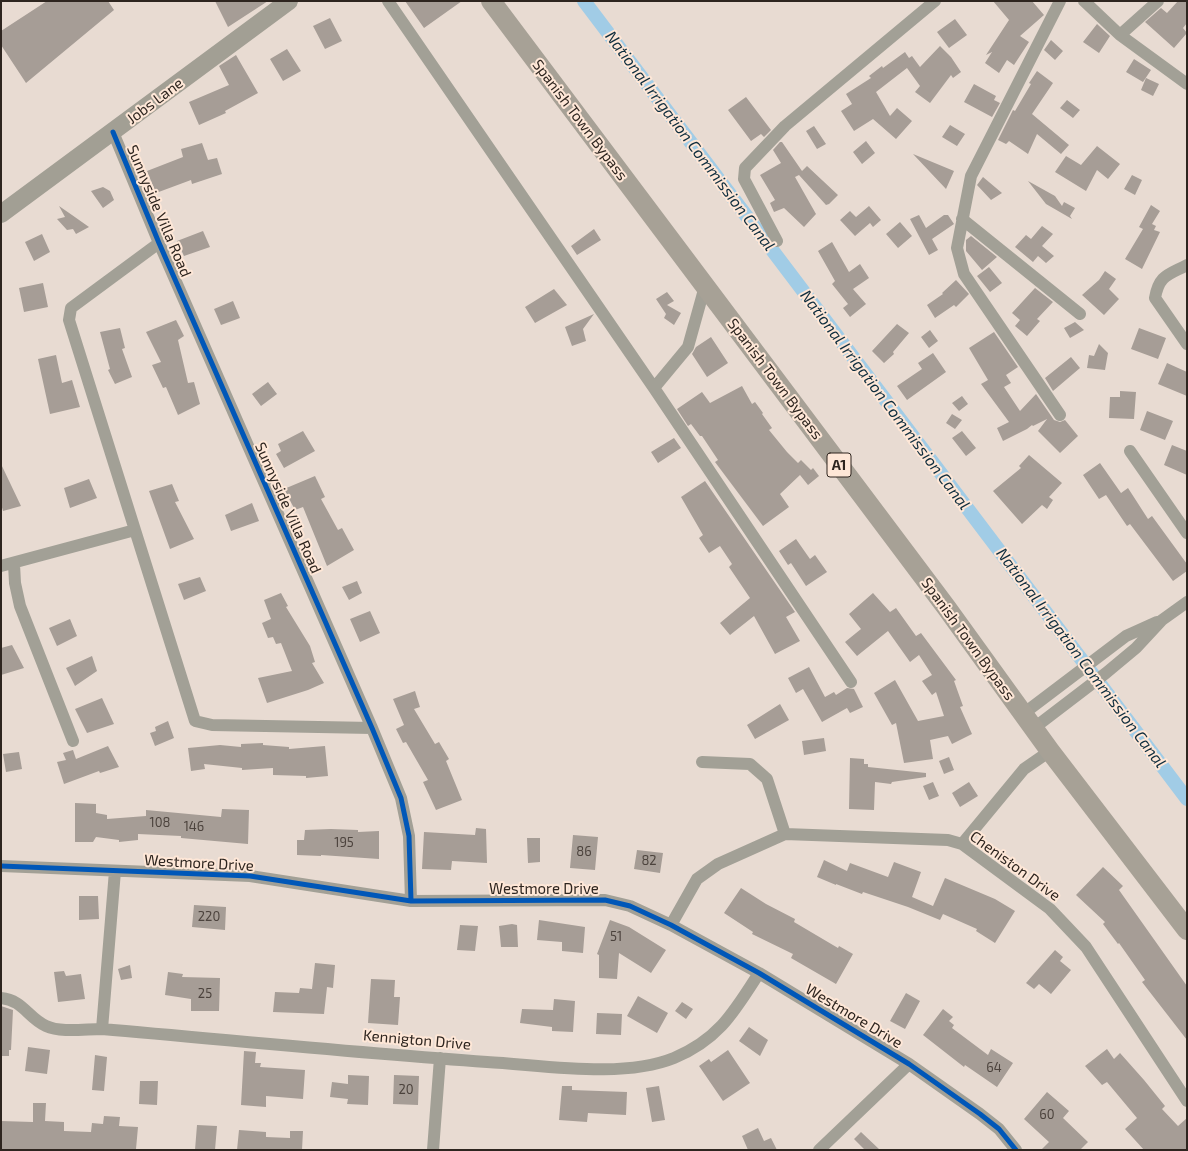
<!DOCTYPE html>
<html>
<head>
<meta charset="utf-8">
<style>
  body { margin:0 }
  #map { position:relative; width:1188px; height:1151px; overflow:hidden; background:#e8dbd2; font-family:"Exo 2",sans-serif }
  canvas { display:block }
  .frame { position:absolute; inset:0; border:2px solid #2e251f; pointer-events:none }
</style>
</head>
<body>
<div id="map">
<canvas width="1188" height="1151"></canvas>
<div class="frame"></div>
</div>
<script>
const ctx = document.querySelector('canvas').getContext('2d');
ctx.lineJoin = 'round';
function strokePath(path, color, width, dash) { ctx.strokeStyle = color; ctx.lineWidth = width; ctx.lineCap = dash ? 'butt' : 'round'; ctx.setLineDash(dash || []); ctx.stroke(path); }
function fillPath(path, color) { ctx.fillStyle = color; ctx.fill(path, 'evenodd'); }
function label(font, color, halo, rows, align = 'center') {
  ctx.font = font + ' "Exo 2",sans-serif'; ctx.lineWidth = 4; ctx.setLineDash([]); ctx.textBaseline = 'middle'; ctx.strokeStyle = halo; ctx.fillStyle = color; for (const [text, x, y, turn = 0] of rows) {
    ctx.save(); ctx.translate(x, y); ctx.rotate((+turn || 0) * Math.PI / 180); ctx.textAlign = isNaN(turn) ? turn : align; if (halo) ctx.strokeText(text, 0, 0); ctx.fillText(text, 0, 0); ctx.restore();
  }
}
const canal = new Path2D(`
  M 584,1 L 1187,799`);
const building = new Path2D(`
  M 47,1 L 108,1 L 114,10 L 26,83 L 1,45 L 1,31 Z
  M 215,1 L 268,1 L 228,27 Z
  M 405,1 L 462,1 L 424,28 Z
  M 993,1 L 1032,1 L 1044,15 L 1020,36 L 1029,42 L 1014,65 L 1007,60 L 999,73 L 985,63 L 992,52 L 986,55 L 1009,20 Z
  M 1178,1 L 1187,1 L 1187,23 L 1183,28 L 1187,33 L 1174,48 L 1145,22 L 1161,8 L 1167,13 Z
  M 330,18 L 342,41 L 325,49 L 313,26 Z
  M 955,19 L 967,35 L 949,48 L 937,32 Z
  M 1097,24 L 1110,36 L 1099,53 L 1083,42 Z
  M 1051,40 L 1063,51 L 1055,60 L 1044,50 Z
  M 940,46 L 951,57 L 961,72 L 953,78 L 951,75 L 930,103 L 915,92 L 920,86 L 907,68 L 876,92 L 890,116 L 897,108 L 912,121 L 896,139 L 873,119 L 854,131 L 841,111 L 852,104 L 846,94 L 871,78 L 869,76 L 882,66 L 883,68 L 905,52 L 909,58 L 912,56 L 920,67 Z
  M 287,49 L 301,71 L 283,81 L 270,59 Z
  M 236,55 L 258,93 L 225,111 L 226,113 L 199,125 L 189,102 L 229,85 L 219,66 Z
  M 1134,59 L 1151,70 L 1143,82 L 1126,72 Z
  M 1037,71 L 1053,83 L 1032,114 L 1069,145 L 1061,154 L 1037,134 L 1028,154 L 1009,141 L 1006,144 L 998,140 L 1013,110 L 1015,111 L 1031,84 L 1029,83 Z
  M 1146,78 L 1159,84 L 1153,96 L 1141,90 Z
  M 974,84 L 996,96 L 994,100 L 1000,103 L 992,117 L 964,102 Z
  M 746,97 L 771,130 L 764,137 L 761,134 L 751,141 L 728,110 Z
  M 1067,100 L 1080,110 L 1073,118 L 1060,108 Z
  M 950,125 L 965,134 L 957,146 L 942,137 Z
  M 814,126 L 826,144 L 817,149 L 806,131 Z
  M 866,141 L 875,153 L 862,164 L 853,152 Z
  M 780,142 L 782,142 L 802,171 L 807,166 L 838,195 L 829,204 L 826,205 L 799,175 L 795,177 L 816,214 L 804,227 L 784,208 L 774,212 L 770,203 L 775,200 L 760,175 L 781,163 L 773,150 Z
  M 202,143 L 208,160 L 217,158 L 222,174 L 192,184 L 191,180 L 156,193 L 147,171 L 183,157 L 181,149 Z
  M 1097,146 L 1120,164 L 1108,179 L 1097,170 L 1086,191 L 1055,172 L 1066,156 L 1081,165 Z
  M 913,154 L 954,171 L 946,189 Z
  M 1132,175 L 1142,180 L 1135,195 L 1124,189 Z
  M 983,177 L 1002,193 L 991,200 L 977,185 Z
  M 1028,181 L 1055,196 L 1062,206 L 1064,202 L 1075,208 L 1070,216 L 1072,219 L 1046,204 Z
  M 103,187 L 110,191 L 114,200 L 103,208 L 91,191 Z
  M 1151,205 L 1160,211 L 1152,224 L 1156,226 L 1154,230 L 1160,232 L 1142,269 L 1125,259 L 1143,229 L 1139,227 Z
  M 59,206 L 72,215 L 89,227 L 76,234 L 73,229 L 67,230 L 57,219 L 65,217 Z
  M 869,206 L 881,220 L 873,227 L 870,223 L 855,236 L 840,220 L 850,211 L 856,217 Z
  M 919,215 L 926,228 L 944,215 L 948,215 L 954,224 L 932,239 L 938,250 L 929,255 L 910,219 Z
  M 900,222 L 912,236 L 898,248 L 886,234 Z
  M 1042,226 L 1053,234 L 1042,246 L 1054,256 L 1046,263 L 1038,256 L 1033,262 L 1015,247 L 1026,235 L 1031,239 Z
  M 594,229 L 601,240 L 577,255 L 571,246 Z
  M 203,231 L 210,247 L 184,256 L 177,241 Z
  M 42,234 L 50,252 L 34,261 L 25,242 Z
  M 971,236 L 997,257 L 982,270 L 966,251 L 966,240 Z
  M 832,242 L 849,272 L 860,264 L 869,278 L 853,289 L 866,304 L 850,317 L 843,308 L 848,304 L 832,284 L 835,281 L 818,251 Z
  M 989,267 L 1002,283 L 990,292 L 977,276 Z
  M 1105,271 L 1116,279 L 1109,289 L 1119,299 L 1104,315 L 1082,295 L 1099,280 Z
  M 956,280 L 969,294 L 956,307 L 954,305 L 935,318 L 927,305 L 943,294 L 942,293 Z
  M 43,283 L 48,307 L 24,312 L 19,288 Z
  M 1035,288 L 1053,302 L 1037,319 L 1040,321 L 1027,336 L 1015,326 L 1020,320 L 1012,313 Z
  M 554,289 L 567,305 L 535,323 L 525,307 Z
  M 667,292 L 674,301 L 667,305 L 681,313 L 674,325 L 664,318 L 666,314 L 656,299 Z
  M 233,301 L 240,318 L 221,325 L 214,309 Z
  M 594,314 L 583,329 L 586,341 L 572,346 L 565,327 Z
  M 176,320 L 184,336 L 178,340 L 188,383 L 194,382 L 200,404 L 178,415 L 166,387 L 163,388 L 152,365 L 161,362 L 146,332 Z
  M 1075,322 L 1084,330 L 1070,338 L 1064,328 Z
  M 897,324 L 909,333 L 893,352 L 894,354 L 884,363 L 872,351 Z
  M 120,328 L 125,348 L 122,349 L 132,377 L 115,384 L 108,370 L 110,369 L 100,332 Z
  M 1139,328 L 1166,338 L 1158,359 L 1131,349 Z
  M 930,330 L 938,341 L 929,348 L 921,337 Z
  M 994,332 L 1018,367 L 1006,375 L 1011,383 L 1004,387 L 1020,411 L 1036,394 L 1054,420 L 1060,422 L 1065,420 L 1078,436 L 1060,453 L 1038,431 L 1047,419 L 1033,426 L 1032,425 L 1027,429 L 1003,441 L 997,428 L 1009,422 L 981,384 L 988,380 L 969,348 Z
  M 711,337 L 728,363 L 707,377 L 692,354 L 696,347 Z
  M 1099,344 L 1108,353 L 1105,370 L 1087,368 L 1089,355 L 1094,356 Z
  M 933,353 L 946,372 L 907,400 L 897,386 L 922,369 L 918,363 Z
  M 56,355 L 62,383 L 72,380 L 80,407 L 50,414 L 38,359 Z
  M 1071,357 L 1080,368 L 1053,391 L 1045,378 Z
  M 1167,363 L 1187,372 L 1187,396 L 1158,384 Z
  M 268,382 L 277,394 L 261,406 L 252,394 Z
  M 742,386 L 752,404 L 755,402 L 763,413 L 762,414 L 772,428 L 769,430 L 787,452 L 798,463 L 801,460 L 811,470 L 813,468 L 819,476 L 808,485 L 800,475 L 780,494 L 789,507 L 763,526 L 715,462 L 718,460 L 702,436 L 700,436 L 691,424 L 688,426 L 677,409 L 702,392 L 710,403 Z
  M 1120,391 L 1136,392 L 1134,419 L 1109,418 L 1110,397 L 1120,397 Z
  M 962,396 L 968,404 L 959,411 L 952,403 Z
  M 1147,411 L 1173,421 L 1165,440 L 1140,430 Z
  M 952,414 L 962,420 L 955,429 L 946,423 Z
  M 303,431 L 315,451 L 284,468 L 276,454 L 281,451 L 278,444 Z
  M 962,431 L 976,448 L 966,456 L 952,438 Z
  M 674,438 L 681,448 L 658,463 L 651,452 Z
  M 1172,445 L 1187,451 L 1187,475 L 1164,465 Z
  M 1029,455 L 1062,483 L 1049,497 L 1053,500 L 1047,509 L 1042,505 L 1022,524 L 993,491 L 1021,468 L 1019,466 Z
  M 1100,463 L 1121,493 L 1128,488 L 1148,519 L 1152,516 L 1187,564 L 1187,571 L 1173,581 L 1130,524 L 1127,526 L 1106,495 L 1099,499 L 1083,475 Z
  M 1,464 L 21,506 L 3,511 L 1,504 Z
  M 315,476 L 325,497 L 321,499 L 338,530 L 342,528 L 354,550 L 327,566 L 303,507 L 295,510 L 284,489 Z
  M 89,479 L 97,498 L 70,508 L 64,488 Z
  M 705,481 L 795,612 L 786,617 L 800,641 L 775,654 L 754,616 L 730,635 L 720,623 L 750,598 L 729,567 L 732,564 L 720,546 L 709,553 L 699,538 L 703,535 L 681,497 Z
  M 172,484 L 179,501 L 175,502 L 194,539 L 170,549 L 149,491 Z
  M 252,503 L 259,521 L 231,531 L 225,515 Z
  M 796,539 L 810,559 L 815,555 L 827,572 L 806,586 L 791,563 L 788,565 L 779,551 Z
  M 200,577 L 206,591 L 184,600 L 178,584 Z
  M 357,581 L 362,593 L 349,600 L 342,587 Z
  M 281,593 L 288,606 L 286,607 L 310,646 L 315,662 L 312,663 L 324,683 L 308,690 L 267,703 L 258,678 L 292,671 L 281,643 L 276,644 L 273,637 L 268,638 L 262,623 L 271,619 L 264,600 Z
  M 873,593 L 890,612 L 896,608 L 916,636 L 921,633 L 956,680 L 954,681 L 963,706 L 960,707 L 972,734 L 952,744 L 948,736 L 930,740 L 933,759 L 904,763 L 896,723 L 892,725 L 874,693 L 895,680 L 918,721 L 944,716 L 936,692 L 932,695 L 922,681 L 932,675 L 919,655 L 910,662 L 888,631 L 857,656 L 845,642 L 861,629 L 849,614 Z
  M 370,611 L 380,633 L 360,642 L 350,619 Z
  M 70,619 L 77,636 L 57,646 L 49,628 Z
  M 12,645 L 24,668 L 1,675 L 1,648 Z
  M 92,656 L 97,671 L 75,686 L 66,668 Z
  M 809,667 L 825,697 L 834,692 L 836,695 L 847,688 L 854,689 L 863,707 L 850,713 L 847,708 L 822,722 L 803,689 L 796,693 L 788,678 Z
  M 415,691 L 420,707 L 414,709 L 435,744 L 439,742 L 449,759 L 446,761 L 462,800 L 436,810 L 423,782 L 428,780 L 406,742 L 403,743 L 396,729 L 404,725 L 393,699 Z
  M 102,698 L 114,724 L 87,733 L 75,709 Z
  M 780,704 L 789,720 L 755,739 L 747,725 Z
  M 168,721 L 174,738 L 155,746 L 150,733 L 156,731 L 155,727 Z
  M 824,738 L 826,751 L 804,755 L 802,741 Z
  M 263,743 L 263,745 L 289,747 L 289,749 L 325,746 L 328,776 L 306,778 L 306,776 L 273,775 L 273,768 L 242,770 L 242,768 L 204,764 L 205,769 L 191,771 L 188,748 L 220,745 L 241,747 L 241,744 Z
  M 108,746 L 119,767 L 100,773 L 99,771 L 64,784 L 57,762 L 66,760 L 63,753 L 73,750 L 76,759 Z
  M 19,752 L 22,769 L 6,772 L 3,754 Z
  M 949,757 L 954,770 L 944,774 L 939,761 Z
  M 850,758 L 864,759 L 864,764 L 868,764 L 868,767 L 926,773 L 926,777 L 892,782 L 891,784 L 875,782 L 874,810 L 849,809 Z
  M 933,782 L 939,796 L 929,800 L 923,786 Z
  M 969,782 L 978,796 L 960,807 L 952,793 Z
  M 75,803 L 96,804 L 96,813 L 107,815 L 107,819 L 146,816 L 146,810 L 221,817 L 222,809 L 249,810 L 248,844 L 181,838 L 181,836 L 138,834 L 138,840 L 119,842 L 119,840 L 96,837 L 93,842 L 75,842 Z
  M 476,828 L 486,829 L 487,863 L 452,861 L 451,870 L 422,869 L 424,832 L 475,835 Z
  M 331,829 L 358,830 L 358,832 L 379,831 L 379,859 L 321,855 L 321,856 L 297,855 L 297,840 L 304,840 L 305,830 Z
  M 573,835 L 598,837 L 595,870 L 570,868 Z
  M 527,838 L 540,838 L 540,862 L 528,863 Z
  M 637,850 L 663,853 L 660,873 L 634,869 Z
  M 824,860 L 847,871 L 850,863 L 888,877 L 894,862 L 921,872 L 912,897 L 933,906 L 945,878 L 995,899 L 1015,911 L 995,943 L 976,931 L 977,929 L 943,914 L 940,920 L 908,907 L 863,892 L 862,894 L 836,884 L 836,885 L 817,877 Z
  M 1103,867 L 1123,886 L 1119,890 L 1187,986 L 1187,1040 L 1142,982 L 1145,980 L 1119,943 L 1118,944 L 1103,924 L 1105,922 L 1076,895 Z
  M 741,888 L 766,904 L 795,919 L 794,922 L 838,948 L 839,946 L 853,954 L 836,984 L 791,958 L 793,954 L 752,934 L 753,932 L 724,913 Z
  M 79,896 L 98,896 L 99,919 L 79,920 Z
  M 194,905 L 226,907 L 225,930 L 192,927 Z
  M 539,920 L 585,927 L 583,953 L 562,951 L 562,942 L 537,940 Z
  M 610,920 L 629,927 L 666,950 L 651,973 L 619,953 L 617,979 L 599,978 L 599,955 L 597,954 Z
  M 512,924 L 517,925 L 518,947 L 501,947 L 499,926 Z
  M 460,925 L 478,926 L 475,951 L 457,950 Z
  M 1055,950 L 1063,957 L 1060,961 L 1071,970 L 1051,994 L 1039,984 L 1034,989 L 1026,983 Z
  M 315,963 L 335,965 L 333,988 L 327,987 L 324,1014 L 273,1012 L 275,992 L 299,993 L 300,988 L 312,989 Z
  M 130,965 L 132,978 L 121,980 L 118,969 Z
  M 64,971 L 66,976 L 81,974 L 85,999 L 58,1002 L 54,972 Z
  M 168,972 L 183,974 L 182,977 L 220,978 L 219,1011 L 191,1011 L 191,999 L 165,995 Z
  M 371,979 L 395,980 L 394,997 L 400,997 L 398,1025 L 368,1023 Z
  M 906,993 L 920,1001 L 905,1029 L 890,1021 Z
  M 638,996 L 668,1013 L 657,1033 L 627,1016 Z
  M 554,999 L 575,1001 L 573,1032 L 552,1031 L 552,1027 L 520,1023 L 522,1009 L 553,1010 Z
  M 682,1002 L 693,1009 L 686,1019 L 675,1011 Z
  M 1,1006 L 13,1010 L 11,1050 L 9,1050 L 9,1056 L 1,1056 Z
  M 943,1009 L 953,1017 L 949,1021 L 954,1025 L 952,1028 L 988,1055 L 991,1049 L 1013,1063 L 997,1087 L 965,1065 L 964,1067 L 923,1035 Z
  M 597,1013 L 622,1014 L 621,1035 L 596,1034 Z
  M 749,1027 L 768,1040 L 760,1056 L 739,1041 Z
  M 28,1047 L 50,1050 L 47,1074 L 25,1071 Z
  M 1107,1049 L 1114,1059 L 1120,1053 L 1144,1080 L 1165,1106 L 1162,1109 L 1178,1126 L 1187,1118 L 1187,1150 L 1144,1150 L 1125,1129 L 1137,1118 L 1107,1082 L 1102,1085 L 1085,1066 Z
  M 728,1050 L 750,1083 L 723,1101 L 699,1066 L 709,1059 L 711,1062 Z
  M 244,1051 L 256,1052 L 255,1063 L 261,1063 L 260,1067 L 305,1070 L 303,1099 L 266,1096 L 266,1107 L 241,1105 Z
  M 95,1055 L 107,1057 L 104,1091 L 92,1090 Z
  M 348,1075 L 369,1076 L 368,1105 L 347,1104 L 348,1099 L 330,1097 L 332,1082 L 348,1084 Z
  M 394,1075 L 419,1076 L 418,1105 L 393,1104 Z
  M 140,1081 L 158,1081 L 157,1105 L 139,1104 Z
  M 562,1086 L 572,1086 L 572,1090 L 627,1092 L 626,1115 L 588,1113 L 587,1122 L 559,1120 Z
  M 659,1086 L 665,1120 L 652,1122 L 646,1088 Z
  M 1047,1092 L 1069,1111 L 1063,1118 L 1088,1142 L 1080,1150 L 1041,1150 L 1049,1142 L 1024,1119 Z
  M 33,1103 L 46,1103 L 45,1121 L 64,1122 L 64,1131 L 91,1132 L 92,1123 L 103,1124 L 104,1116 L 120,1117 L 119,1126 L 138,1127 L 136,1149 L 1,1150 L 1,1121 L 33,1122 Z
  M 197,1125 L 217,1126 L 215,1150 L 195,1150 Z
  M 758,1128 L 764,1141 L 771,1138 L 777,1150 L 748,1150 L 742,1136 Z
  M 239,1130 L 266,1132 L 266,1137 L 290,1138 L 290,1131 L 303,1131 L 302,1150 L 237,1150 Z
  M 861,1132 L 880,1150 L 865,1150 L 854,1139 Z`);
const street = new Path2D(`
  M 388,1 L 654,388 L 851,682
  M 1084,1 L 1120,35 L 1187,84
  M 1120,35 L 1158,1
  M 113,132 L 159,243 L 372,728 L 401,798 L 409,836 L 411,901
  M 962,219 L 1080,314
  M 777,241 L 744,179 L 745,168 L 785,126 L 935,1
  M 159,243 L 71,308 L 69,320 L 195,721 L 212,725 L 372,728
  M 1187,265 C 1168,275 1159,275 1155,298 L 1187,344
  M 654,388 L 688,347 L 705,286
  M 1060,415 L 964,274 L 957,248 L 971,176 L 1060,1
  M 1130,451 L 1187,533
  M 14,564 L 15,583 L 20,606 L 73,741
  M 1,566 L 135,530
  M 1023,714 L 1126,636 L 1157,622
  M 1034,728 L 1106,673 L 1136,648 L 1162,620 L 1187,602
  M 702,762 L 750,764 L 767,779 L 785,834
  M 962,844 L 1024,769 L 1050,751
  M 1,866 L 250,876 L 411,901 L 605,900 L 630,906 L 671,925 L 759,973 L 909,1064 L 980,1114 L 999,1129 L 1016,1150
  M 671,925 L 697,879 L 718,864 L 785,834 L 948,840 L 962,844 L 1050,909 L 1086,947 L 1187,1101
  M 1,998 C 23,1000 28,1018 46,1026 C 61,1033 85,1029 102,1029 C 230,1040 358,1053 487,1062 C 543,1065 622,1079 674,1058 C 719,1039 734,1012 759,973
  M 102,1029 L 115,871
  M 433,1150 L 440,1058
  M 819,1150 L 909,1064`);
const secondary = new Path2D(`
  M 1,214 L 289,1`);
const primary = new Path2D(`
  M 491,1 L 946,607 L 1050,751 L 1187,930`);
const cycleway = new Path2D(`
  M 113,132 L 159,243 L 372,728 L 401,798 L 409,836 L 411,901
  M 1,866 L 250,876 L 411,901 L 605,900 L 630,906 L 671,925 L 759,973 L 909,1064 L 980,1114 L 999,1129 L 1016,1150`);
const numberNames = [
  ["108",160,823],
  ["146",194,827],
  ["195",344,843],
  ["86",584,852],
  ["82",649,861],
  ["220",209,917],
  ["51",616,937],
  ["25",205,994],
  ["64",994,1068],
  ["20",406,1090],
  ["60",1047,1115]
];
const shields = [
  [839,465,24]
];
const shieldNames = [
  ["A1",839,465]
];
const streetNames = [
  ["Jobs Lane",155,101,-37],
  ["Spanish Town Bypass",580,120,53],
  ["Sunnyside Villa Road",159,211,67],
  ["Spanish Town Bypass",775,379,53],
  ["Sunnyside Villa Road",288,508,66],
  ["Spanish Town Bypass",968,639,54],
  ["Westmore Drive",199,863,3],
  ["Cheniston Drive",1015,866,36],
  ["Westmore Drive",544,889],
  ["Westmore Drive",854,1016,31],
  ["Kennigton Drive",417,1040,5]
];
const waterNames = [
  ["National Irrigation Commission Canal",690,141,53],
  ["National Irrigation Commission Canal",885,400,53],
  ["National Irrigation Commission Canal",1081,658,53]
];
strokePath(canal, '#a1cce6', 14);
fillPath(building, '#a69d96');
strokePath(street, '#a2a096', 12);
strokePath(secondary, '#a29f94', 18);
strokePath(primary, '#a7a196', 20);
strokePath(cycleway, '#0057b8', 5);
label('13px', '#4c433d', null, numberNames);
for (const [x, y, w] of shields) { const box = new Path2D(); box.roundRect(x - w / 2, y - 12, w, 24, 3); ctx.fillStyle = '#fee7d7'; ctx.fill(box); strokePath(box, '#2e251f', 1); }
label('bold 14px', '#2e251f', null, shieldNames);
label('15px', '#2e251f', '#fee7d7', streetNames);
label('italic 16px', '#0d2c3d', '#fee7d7', waterNames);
</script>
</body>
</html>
